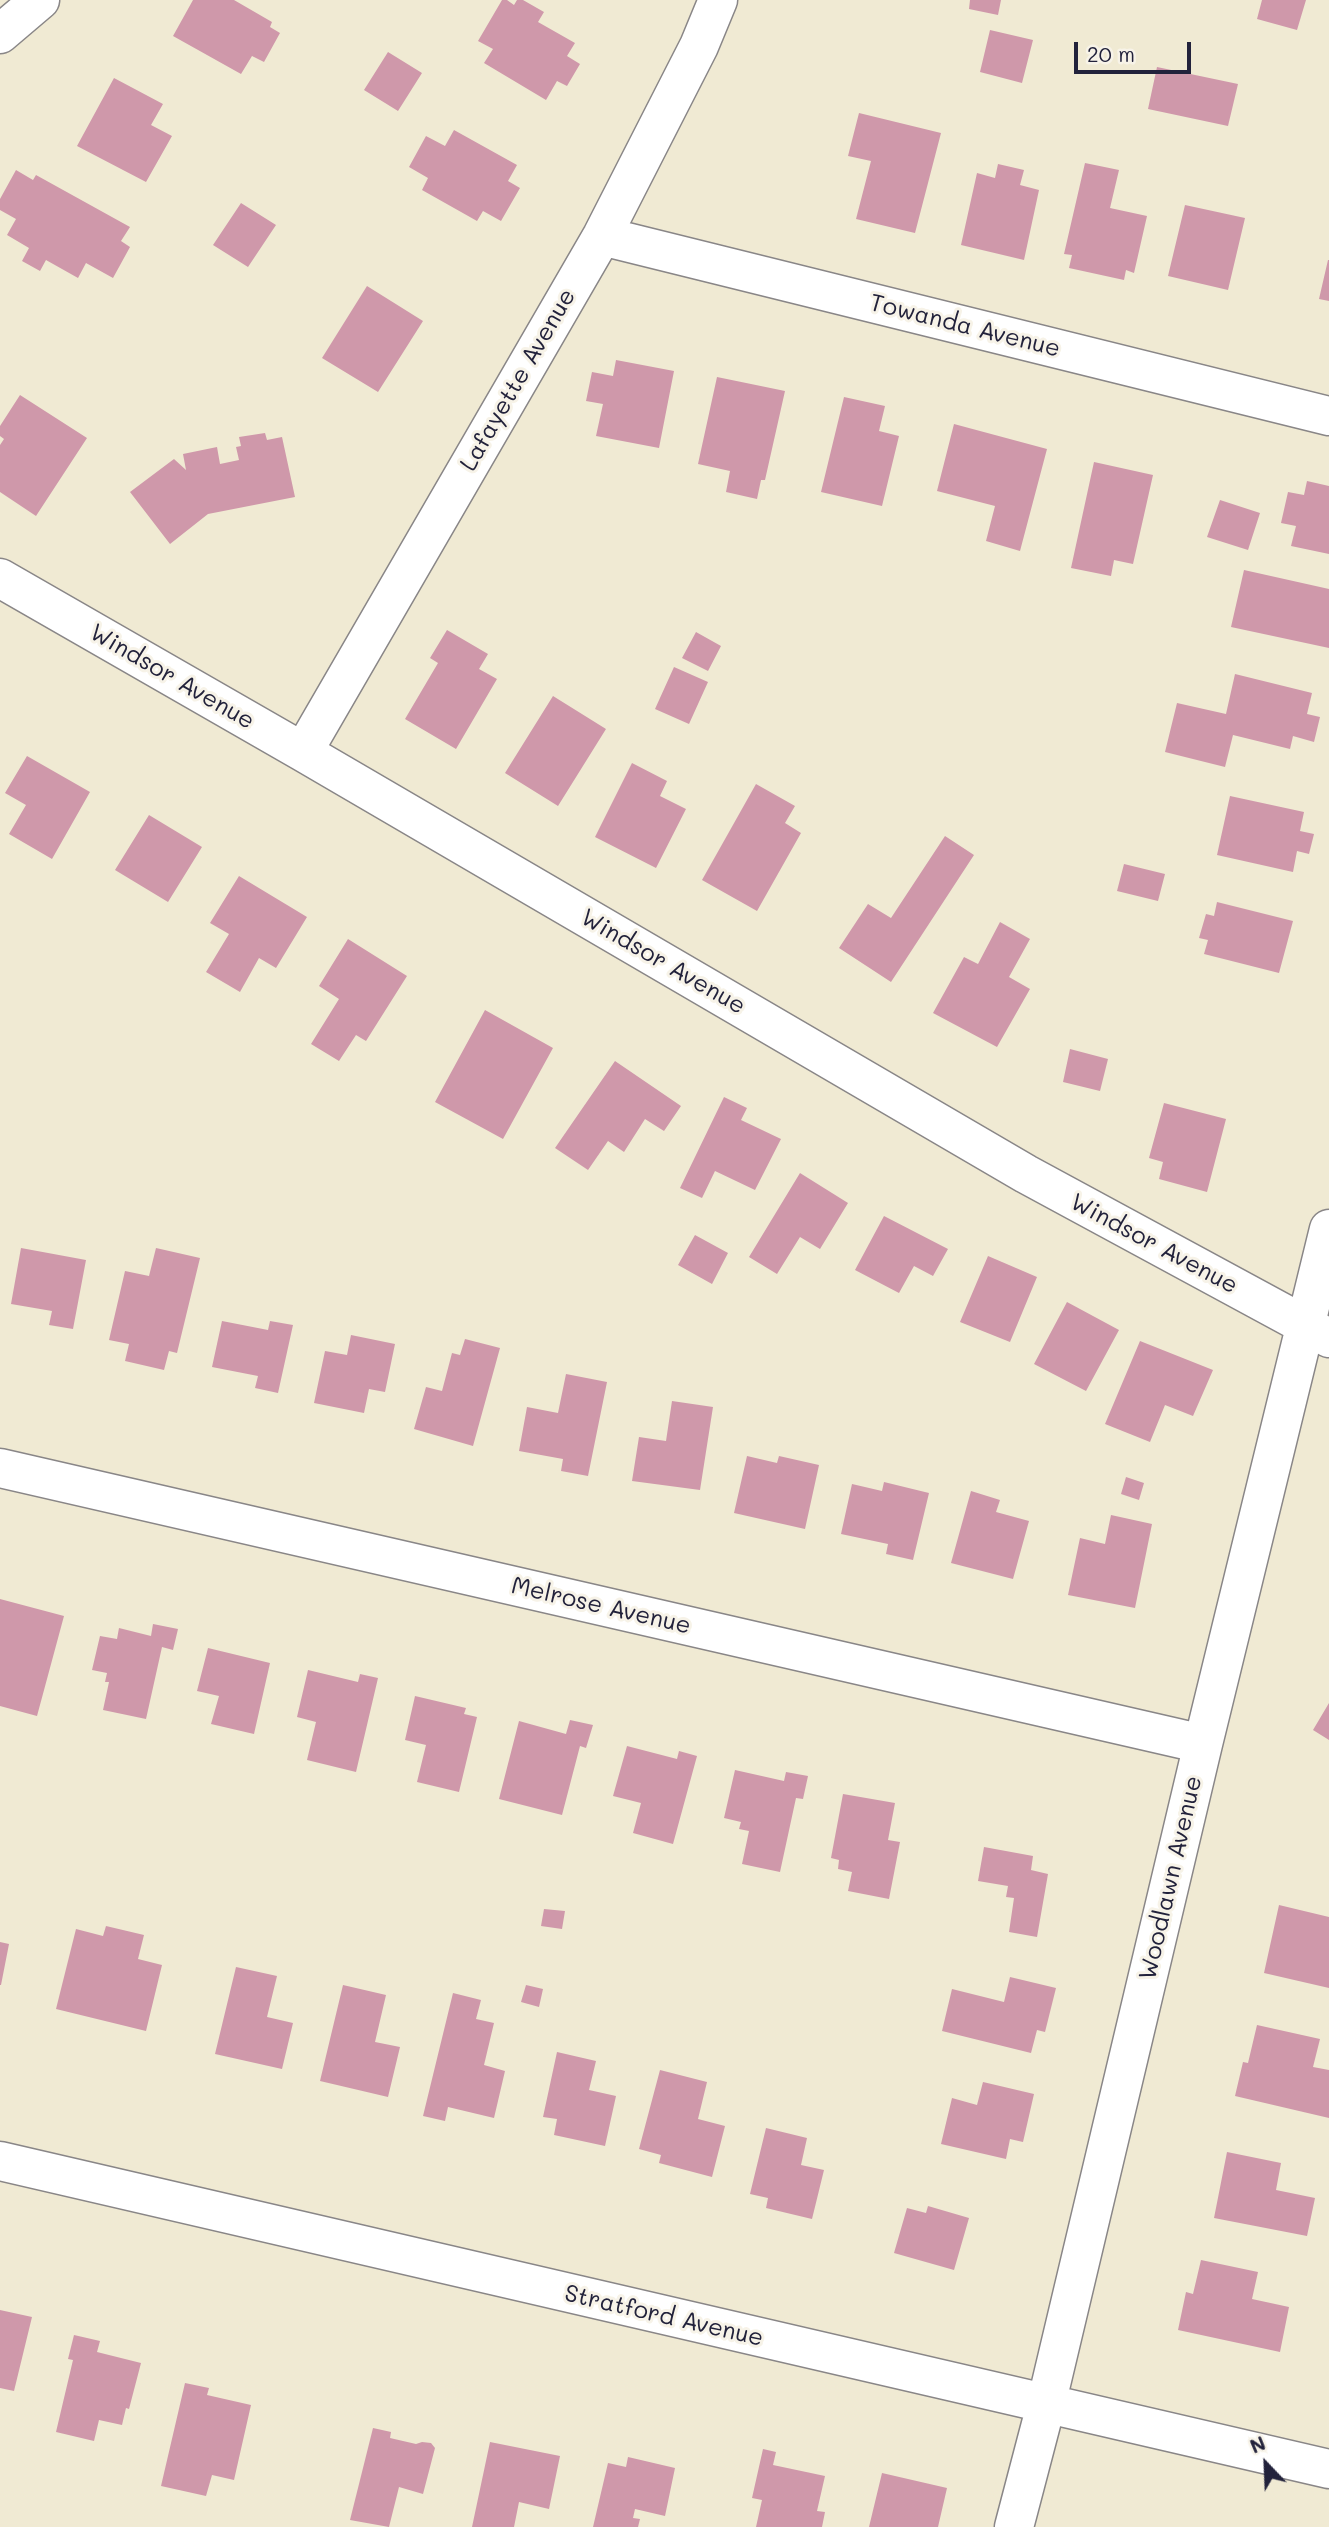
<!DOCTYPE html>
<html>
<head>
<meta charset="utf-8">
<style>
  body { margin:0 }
  #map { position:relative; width:1329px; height:2527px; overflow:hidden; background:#f0ead3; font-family:Mali,sans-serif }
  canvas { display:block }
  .north { position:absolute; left:1231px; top:2429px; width:70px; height:70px; -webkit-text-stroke:5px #f7f3e8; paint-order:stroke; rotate:337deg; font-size:19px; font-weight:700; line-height:28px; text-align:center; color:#22223b }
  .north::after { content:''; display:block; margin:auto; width:24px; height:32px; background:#22223b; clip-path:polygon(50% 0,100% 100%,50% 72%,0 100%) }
  .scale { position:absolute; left:1074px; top:42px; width:117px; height:32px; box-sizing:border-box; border:4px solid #22223b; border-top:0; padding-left:9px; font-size:21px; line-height:24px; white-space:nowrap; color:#22223b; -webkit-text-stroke:5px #f7f3e8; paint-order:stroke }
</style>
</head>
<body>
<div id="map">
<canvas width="1329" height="2527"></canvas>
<div class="north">N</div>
<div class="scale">20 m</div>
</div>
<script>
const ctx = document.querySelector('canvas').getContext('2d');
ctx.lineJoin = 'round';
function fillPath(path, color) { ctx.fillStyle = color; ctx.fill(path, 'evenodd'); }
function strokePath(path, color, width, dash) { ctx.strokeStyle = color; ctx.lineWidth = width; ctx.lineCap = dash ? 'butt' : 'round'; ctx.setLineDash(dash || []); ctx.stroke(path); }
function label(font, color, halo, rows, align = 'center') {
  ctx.font = font + ' Mali,sans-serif'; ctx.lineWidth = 6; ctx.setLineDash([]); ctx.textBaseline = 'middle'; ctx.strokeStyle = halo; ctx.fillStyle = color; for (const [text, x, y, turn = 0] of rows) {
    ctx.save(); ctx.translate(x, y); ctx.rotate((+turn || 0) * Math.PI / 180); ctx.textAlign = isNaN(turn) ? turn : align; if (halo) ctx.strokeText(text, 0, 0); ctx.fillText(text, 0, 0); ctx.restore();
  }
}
const building = new Path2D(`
  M 193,0 L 234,0 L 272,22 L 270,27 L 280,33 L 264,62 L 252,56 L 241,74 L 173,36 Z
  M 502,0 L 507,0 L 514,5 L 517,0 L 523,0 L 544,12 L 538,22 L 575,43 L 567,56 L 580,64 L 567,86 L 557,81 L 546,100 L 484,63 L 493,49 L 478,41 Z
  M 970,0 L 1001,0 L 998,15 L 969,9 Z
  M 1262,0 L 1306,0 L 1297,30 L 1257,19 Z
  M 990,30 L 1033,40 L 1022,83 L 980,72 Z
  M 388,52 L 422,73 L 398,111 L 364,90 Z
  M 1157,67 L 1238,84 L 1228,126 L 1148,109 Z
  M 114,78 L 163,104 L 151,125 L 172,136 L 146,182 L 77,146 Z
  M 859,113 L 941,133 L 915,233 L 856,219 L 871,161 L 848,156 Z
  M 454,130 L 517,165 L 508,181 L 520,188 L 501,221 L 483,211 L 477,221 L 422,190 L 428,178 L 409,167 L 426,136 L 445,146 Z
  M 1085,163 L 1119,170 L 1110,208 L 1147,216 L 1134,273 L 1126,270 L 1124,280 L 1069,268 L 1072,255 L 1064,254 Z
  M 998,164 L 1024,170 L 1020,185 L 1039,190 L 1024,260 L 961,245 L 977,173 L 995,178 Z
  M 16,170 L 33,180 L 36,175 L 130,227 L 121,241 L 130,247 L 113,278 L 86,263 L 78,278 L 46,260 L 40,271 L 22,261 L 29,248 L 7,235 L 16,219 L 0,210 L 0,199 Z
  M 241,203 L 276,225 L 248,267 L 213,245 Z
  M 1185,205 L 1245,218 L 1228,290 L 1168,276 Z
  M 1328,260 L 1329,260 L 1329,301 L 1319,299 Z
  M 367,286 L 423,321 L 378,392 L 322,358 Z
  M 616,360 L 674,371 L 659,448 L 596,436 L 603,404 L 586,401 L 592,372 L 613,376 Z
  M 717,377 L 785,391 L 765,480 L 761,480 L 757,499 L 726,492 L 730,471 L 698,464 Z
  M 20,395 L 87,438 L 36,516 L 0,492 L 0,445 L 4,439 L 0,436 L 0,426 Z
  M 844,397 L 885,406 L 879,431 L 899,436 L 882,506 L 821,492 Z
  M 954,424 L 1047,449 L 1020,551 L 986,541 L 995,506 L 937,491 Z
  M 265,433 L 267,440 L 282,437 L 295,497 L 208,514 L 170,544 L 130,492 L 174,459 L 186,470 L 183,454 L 217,447 L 220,464 L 239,460 L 236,447 L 241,446 L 239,437 Z
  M 1094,462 L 1153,475 L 1133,564 L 1114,560 L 1111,576 L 1071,568 Z
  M 1307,481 L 1329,486 L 1329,554 L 1291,546 L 1296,526 L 1281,523 L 1288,492 L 1304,495 Z
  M 1220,500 L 1260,513 L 1248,550 L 1207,537 Z
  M 1244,570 L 1329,589 L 1329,648 L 1231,627 Z
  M 447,630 L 488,654 L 479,669 L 497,679 L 456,749 L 405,719 L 438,663 L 430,658 Z
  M 696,632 L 721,646 L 708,671 L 682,658 Z
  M 674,667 L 708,682 L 689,724 L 655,709 Z
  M 1235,674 L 1312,693 L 1307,714 L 1320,717 L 1314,742 L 1293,736 L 1290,749 L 1233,735 L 1225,767 L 1165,752 L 1177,703 L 1226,714 Z
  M 553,696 L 606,729 L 558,806 L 505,773 Z
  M 27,756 L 90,792 L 52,859 L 9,834 L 26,805 L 5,793 Z
  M 632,763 L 667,781 L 660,796 L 686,809 L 656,868 L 595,837 Z
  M 756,784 L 795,806 L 785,823 L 801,833 L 757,911 L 702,880 Z
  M 1230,796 L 1304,812 L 1300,831 L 1314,834 L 1309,854 L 1297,851 L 1293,872 L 1217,855 Z
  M 149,815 L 202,847 L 168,902 L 115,870 Z
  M 945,836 L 974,855 L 891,982 L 839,948 L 868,904 L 891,918 Z
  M 1124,864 L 1165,874 L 1158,901 L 1117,891 Z
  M 239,876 L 307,917 L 276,968 L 259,958 L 240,992 L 206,972 L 229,934 L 210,923 Z
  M 1217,902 L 1293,921 L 1279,973 L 1204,954 L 1208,940 L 1199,938 L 1206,914 L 1214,916 Z
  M 1000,922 L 1030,939 L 1009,977 L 1030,989 L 997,1047 L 933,1013 L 964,957 L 978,964 Z
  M 348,939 L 407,976 L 366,1041 L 356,1035 L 339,1061 L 311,1044 L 339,999 L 319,986 Z
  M 485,1010 L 553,1048 L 503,1139 L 435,1102 Z
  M 1070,1049 L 1108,1059 L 1100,1091 L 1063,1082 Z
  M 615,1061 L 681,1106 L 664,1131 L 645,1119 L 624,1152 L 608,1141 L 588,1170 L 555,1148 Z
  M 724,1097 L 747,1108 L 741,1120 L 781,1139 L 755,1190 L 715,1171 L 702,1198 L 680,1188 Z
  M 1164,1103 L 1226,1119 L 1207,1192 L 1159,1179 L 1163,1162 L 1149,1158 Z
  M 800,1173 L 848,1203 L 820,1249 L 800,1237 L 777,1274 L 749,1257 Z
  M 884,1216 L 948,1249 L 933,1276 L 914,1266 L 899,1293 L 855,1270 Z
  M 695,1235 L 728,1253 L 712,1284 L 678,1265 Z
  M 21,1248 L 86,1260 L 73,1329 L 49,1325 L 52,1311 L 11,1304 Z
  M 156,1248 L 200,1258 L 177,1353 L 169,1351 L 164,1370 L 125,1361 L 129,1344 L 109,1340 L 125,1271 L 149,1276 Z
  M 988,1256 L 1037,1277 L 1010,1342 L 960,1322 Z
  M 1067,1302 L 1119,1330 L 1086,1391 L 1034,1364 Z
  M 222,1321 L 268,1330 L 270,1321 L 293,1325 L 278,1393 L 255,1388 L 258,1376 L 212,1367 Z
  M 351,1335 L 395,1344 L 385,1392 L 369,1389 L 364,1413 L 314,1403 L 325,1351 L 347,1355 Z
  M 465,1339 L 500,1348 L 473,1446 L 414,1429 L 426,1387 L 442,1391 L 452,1353 L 460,1355 Z
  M 1140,1341 L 1213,1370 L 1193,1416 L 1165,1405 L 1150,1442 L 1105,1424 Z
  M 566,1374 L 607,1382 L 588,1476 L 561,1471 L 563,1459 L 519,1451 L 527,1407 L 558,1413 Z
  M 672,1401 L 713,1407 L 700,1490 L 632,1481 L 639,1437 L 666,1441 Z
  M 747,1456 L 777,1463 L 779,1456 L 819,1465 L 805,1529 L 734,1513 Z
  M 1126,1477 L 1144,1483 L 1139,1500 L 1121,1494 Z
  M 884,1482 L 929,1493 L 913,1560 L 886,1554 L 888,1544 L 841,1534 L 852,1484 L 882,1491 Z
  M 971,1491 L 1000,1500 L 996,1512 L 1029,1521 L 1013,1579 L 951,1563 Z
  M 1111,1515 L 1152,1524 L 1135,1608 L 1068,1595 L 1080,1538 L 1105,1544 Z
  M 0,1599 L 64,1616 L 37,1716 L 0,1706 Z
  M 153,1624 L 178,1629 L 173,1650 L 162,1647 L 146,1719 L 103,1710 L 109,1682 L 105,1682 L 107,1673 L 92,1670 L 100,1636 L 117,1639 L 119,1628 L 151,1636 Z
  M 208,1648 L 270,1663 L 254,1734 L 211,1724 L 219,1696 L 197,1691 Z
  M 308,1670 L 358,1682 L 360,1674 L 378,1678 L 356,1772 L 307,1760 L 316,1722 L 297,1717 Z
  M 415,1696 L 466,1708 L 464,1714 L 477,1717 L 459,1792 L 417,1782 L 426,1745 L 405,1740 Z
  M 1329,1703 L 1329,1740 L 1313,1730 Z
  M 570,1720 L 593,1725 L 586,1748 L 580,1746 L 562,1815 L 499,1799 L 519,1721 L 566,1734 Z
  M 627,1746 L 677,1759 L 679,1751 L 697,1756 L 673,1844 L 633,1833 L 641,1803 L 613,1796 Z
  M 735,1770 L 784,1781 L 786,1772 L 808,1776 L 803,1799 L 796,1798 L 780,1872 L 742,1864 L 749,1831 L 739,1829 L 741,1822 L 724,1818 Z
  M 843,1794 L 895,1803 L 888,1840 L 900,1842 L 889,1899 L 848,1891 L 852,1872 L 838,1869 L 839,1860 L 831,1858 Z
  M 984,1847 L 1033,1856 L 1031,1870 L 1048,1874 L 1037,1937 L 1009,1932 L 1014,1898 L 1006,1897 L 1008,1886 L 978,1881 Z
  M 1279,1905 L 1329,1917 L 1329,1988 L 1264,1973 Z
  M 544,1909 L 565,1911 L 562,1929 L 541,1926 Z
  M 106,1926 L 144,1935 L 138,1959 L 162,1965 L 146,2031 L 56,2009 L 76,1929 L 103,1936 Z
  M 0,1942 L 9,1944 L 1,1985 L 0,1985 Z
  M 236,1967 L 277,1976 L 267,2017 L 293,2023 L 282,2069 L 215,2054 Z
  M 1010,1977 L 1056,1988 L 1045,2032 L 1037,2030 L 1031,2053 L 942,2031 L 952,1989 L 1004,2002 Z
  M 343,1985 L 386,1995 L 375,2042 L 400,2047 L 388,2097 L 320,2081 Z
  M 526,1985 L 543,1989 L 539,2007 L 521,2002 Z
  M 453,1993 L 481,2000 L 476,2019 L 494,2023 L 484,2065 L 505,2071 L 494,2118 L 448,2107 L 445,2121 L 423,2116 Z
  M 1257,2025 L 1320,2039 L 1313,2067 L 1329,2070 L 1329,2118 L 1235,2096 L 1243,2062 L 1248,2063 Z
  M 557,2052 L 596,2061 L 589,2090 L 616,2096 L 605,2146 L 554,2135 L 557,2119 L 543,2117 Z
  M 660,2070 L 707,2082 L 698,2119 L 725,2126 L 712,2177 L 659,2163 L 661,2155 L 639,2149 Z
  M 983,2082 L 1034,2094 L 1023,2142 L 1010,2139 L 1006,2159 L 941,2144 L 952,2098 L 977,2105 Z
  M 766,2128 L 807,2138 L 801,2165 L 824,2170 L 812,2219 L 766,2208 L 768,2198 L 750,2194 Z
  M 1227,2152 L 1281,2163 L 1276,2190 L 1315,2198 L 1307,2236 L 1214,2218 Z
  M 928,2206 L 969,2218 L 954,2270 L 894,2253 L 907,2208 L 926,2213 Z
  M 1201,2260 L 1258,2272 L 1252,2299 L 1289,2307 L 1280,2352 L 1178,2330 L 1186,2292 L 1193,2294 Z
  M 0,2310 L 32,2317 L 14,2391 L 0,2388 Z
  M 74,2335 L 100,2341 L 97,2352 L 141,2363 L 129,2409 L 126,2408 L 122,2425 L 99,2420 L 94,2441 L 56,2432 L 73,2360 L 68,2359 Z
  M 185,2383 L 209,2388 L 207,2395 L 251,2405 L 234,2480 L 212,2475 L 206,2496 L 161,2486 Z
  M 373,2428 L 391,2432 L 390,2438 L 416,2444 L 422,2442 L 431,2443 L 435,2448 L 423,2494 L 399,2487 L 389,2527 L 350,2520 Z
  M 490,2442 L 560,2456 L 549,2509 L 519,2502 L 514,2527 L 472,2527 Z
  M 763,2449 L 776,2452 L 773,2465 L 825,2476 L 817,2511 L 825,2512 L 822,2527 L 756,2527 L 762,2500 L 752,2498 Z
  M 628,2457 L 675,2468 L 665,2516 L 635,2509 L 633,2518 L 640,2519 L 638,2527 L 593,2527 L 608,2463 L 626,2467 Z
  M 882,2473 L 947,2488 L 938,2527 L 869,2527 Z`);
const minor = new Path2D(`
  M 0,34 L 40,0
  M 602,236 L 1329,416
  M 0,578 L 303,752 L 1026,1174 L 1329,1338
  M 303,752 L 602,236 L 699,46 L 718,0
  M 0,1468 L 1203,1744
  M 0,2161 L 1329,2469
  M 1014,2527 L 1046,2405 L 1203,1744 L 1329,1229`);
const streetNames = [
  ["Towanda Avenue",965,326,14],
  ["Lafayette Avenue",518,380,-60],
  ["Windsor Avenue",172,677,30],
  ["Windsor Avenue",663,962,30],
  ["Windsor Avenue",1154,1244,28],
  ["Melrose Avenue",601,1606,13],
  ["Woodlawn Avenue",1171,1878,-77],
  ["Stratford Avenue",664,2316,13]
];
fillPath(building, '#cf98aa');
strokePath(minor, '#898687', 41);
strokePath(minor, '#fff', 38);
label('24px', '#22223b', '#f7f3e8', streetNames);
</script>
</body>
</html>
